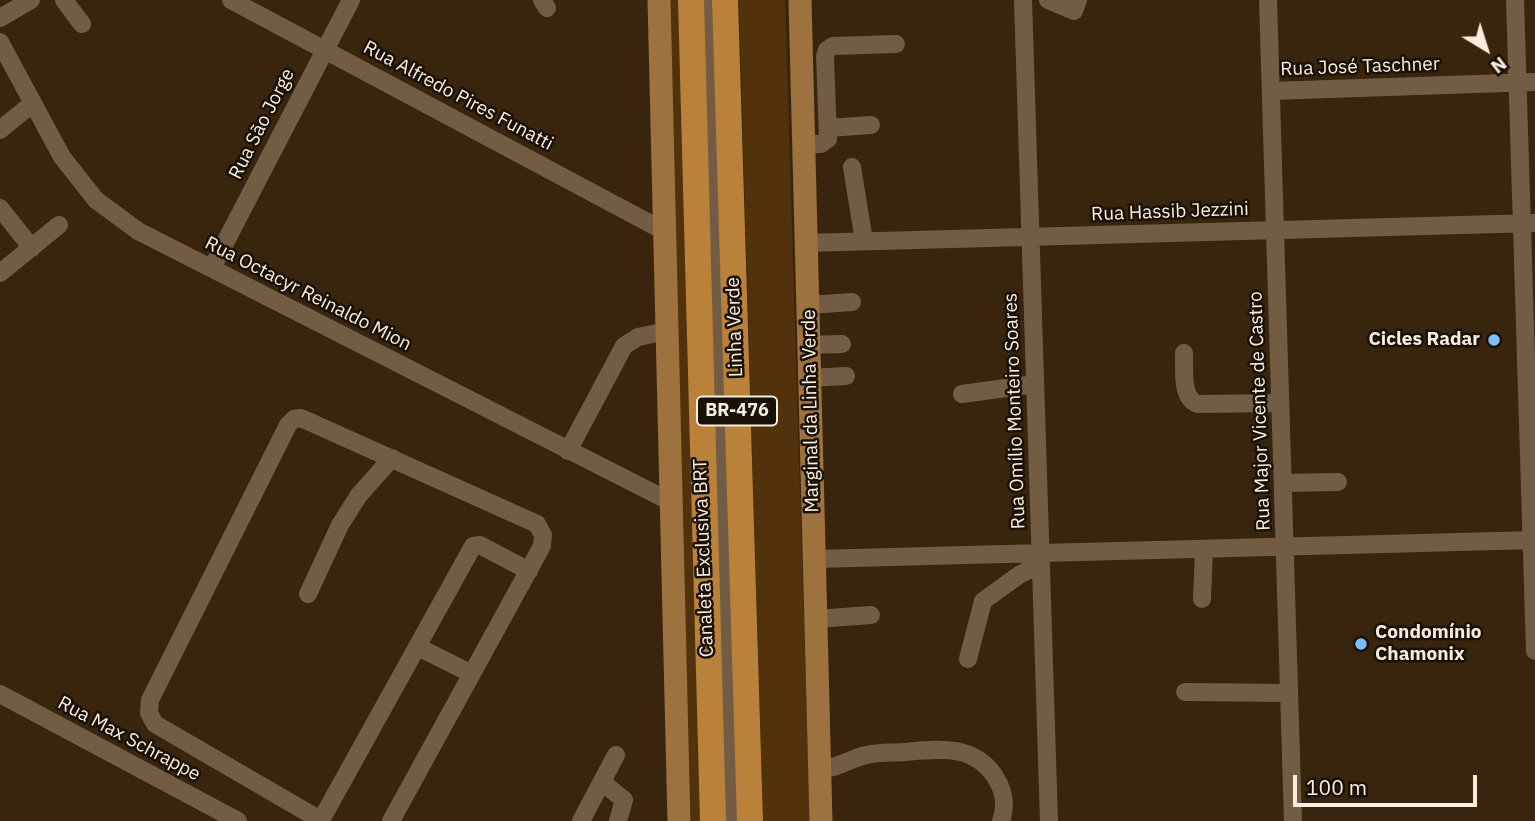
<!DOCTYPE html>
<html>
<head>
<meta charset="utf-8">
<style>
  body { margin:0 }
  #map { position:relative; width:1535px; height:821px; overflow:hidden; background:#39250e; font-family:"IBM Plex Sans",sans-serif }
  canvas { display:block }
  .north { position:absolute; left:1451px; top:14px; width:70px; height:70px; -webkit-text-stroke:5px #191107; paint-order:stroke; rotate:142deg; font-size:19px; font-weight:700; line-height:28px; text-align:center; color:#faede0 }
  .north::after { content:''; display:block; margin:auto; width:24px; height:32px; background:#faede0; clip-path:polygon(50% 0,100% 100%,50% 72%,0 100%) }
  .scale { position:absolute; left:1293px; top:775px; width:184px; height:32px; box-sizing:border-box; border:4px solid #faede0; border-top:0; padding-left:9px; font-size:21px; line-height:24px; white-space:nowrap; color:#faede0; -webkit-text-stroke:5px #191107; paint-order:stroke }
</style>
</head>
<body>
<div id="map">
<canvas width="1535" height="821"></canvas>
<div class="north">N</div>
<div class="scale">100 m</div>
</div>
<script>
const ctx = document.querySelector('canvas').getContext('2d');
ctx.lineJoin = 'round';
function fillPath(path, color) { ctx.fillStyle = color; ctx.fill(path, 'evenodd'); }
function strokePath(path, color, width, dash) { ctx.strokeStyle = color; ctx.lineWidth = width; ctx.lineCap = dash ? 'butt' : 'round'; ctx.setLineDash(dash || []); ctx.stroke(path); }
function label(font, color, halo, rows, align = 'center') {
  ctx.font = font + ' "IBM Plex Sans",sans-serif'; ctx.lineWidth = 5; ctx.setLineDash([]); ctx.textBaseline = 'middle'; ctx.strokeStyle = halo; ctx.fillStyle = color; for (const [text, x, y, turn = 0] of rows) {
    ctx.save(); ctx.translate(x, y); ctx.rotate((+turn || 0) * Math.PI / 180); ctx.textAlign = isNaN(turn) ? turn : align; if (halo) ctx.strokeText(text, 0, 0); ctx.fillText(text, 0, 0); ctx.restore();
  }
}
const green = new Path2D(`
  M 667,0 L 680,0 L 704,821 L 691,821 Z
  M 739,0 L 785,0 L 810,821 L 763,821 Z`);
const minor = new Path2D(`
  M 64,0 L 82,24
  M 231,0 L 664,231
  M 542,0 L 547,8
  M 708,0 L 733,821
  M 1023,0 L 1049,821
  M 1048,0 L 1074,11 L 1078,0
  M 1268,0 L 1293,821
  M 1515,0 L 1535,651
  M 0,18 L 31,0
  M 0,42 L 62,157 L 96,200 L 138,231 L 671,502
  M 1271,91 L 1535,82
  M 828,128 L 871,125
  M 0,130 L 33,103
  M 804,144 L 821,144 L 828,139 L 825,56 L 827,50 L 833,46 L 896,44
  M 852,167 L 864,241
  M 0,208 L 32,248
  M 806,243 L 1535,223
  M 212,268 L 351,0
  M 0,273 L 59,225
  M 808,305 L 852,302
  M 809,345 L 842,344
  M 1184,353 C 1185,369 1180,398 1198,404 L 1280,403
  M 810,378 L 846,376
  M 962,394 L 1035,384
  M 568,451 L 624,346 L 638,337 L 667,331
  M 1283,483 L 1338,482
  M 815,559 L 1535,540
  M 308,594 L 340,525 L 359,495 L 392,458
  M 1202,599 L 1204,549
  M 816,619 L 871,615
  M 418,647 L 472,674
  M 968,659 L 983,601 L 1019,575 L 1040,564
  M 1185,692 L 1289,693
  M 0,694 L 238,821
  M 820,769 C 840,768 849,759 866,755 C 878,752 892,753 905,752 C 938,749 972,744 994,775 C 1004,790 1007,804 1001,821
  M 602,782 L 624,800 L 618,821
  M 321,820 L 473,546 L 480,545 L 529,571
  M 322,821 L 155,724 L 149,713 L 150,700 L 288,425 L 294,419 L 301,418 L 537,524 L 543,535 L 542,546 L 391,821
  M 581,821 L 616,755`);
const major = new Path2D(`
  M 659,0 L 679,821
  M 800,0 L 821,821`);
const highway = new Path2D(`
  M 691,0 L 713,821
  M 725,0 L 750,821`);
const markers = [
  [1494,340,7,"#7ebdf9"],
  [1361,644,7,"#7ebdf9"]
];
const shields = [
  [737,411,80]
];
const shieldNames = [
  ["BR-476",737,411]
];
const streetNames = [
  ["Rua José Taschner",1360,67,-2],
  ["Rua Alfredo Pires Funatti",458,96,28],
  ["Rua São Jorge",262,124,-63],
  ["Rua Hassib Jezzini",1170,212,-2],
  ["Rua Octacyr Reinaldo Mion",308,294,27],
  ["Linha Verde",735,327,-92],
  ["Marginal da Linha Verde",811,411,-91],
  ["Rua Omílio Monteiro Soares",1015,411,-92],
  ["Rua Major Vicente de Castro",1260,411,-92],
  ["Canaleta Exclusiva BRT",704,558,-92],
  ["Rua Max Schrappe",129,739,28]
];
const poiNames = [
  ["Cicles Radar",1480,340],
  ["Condomínio",1375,633,"left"],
  ["Chamonix",1375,655,"left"]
];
fillPath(green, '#51320c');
strokePath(minor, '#725c44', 18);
strokePath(major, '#9d723f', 23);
strokePath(highway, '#ba813b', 26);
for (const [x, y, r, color] of markers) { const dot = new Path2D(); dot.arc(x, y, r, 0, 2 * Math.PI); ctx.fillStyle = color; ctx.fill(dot); strokePath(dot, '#191107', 2.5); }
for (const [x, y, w] of shields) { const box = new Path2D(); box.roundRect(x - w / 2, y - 14.5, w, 29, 5); ctx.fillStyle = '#191107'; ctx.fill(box); strokePath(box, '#faede0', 2); }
label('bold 18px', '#faede0', null, shieldNames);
label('19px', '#faede0', '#191107', streetNames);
label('bold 19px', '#faede0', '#191107', poiNames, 'right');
</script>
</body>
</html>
